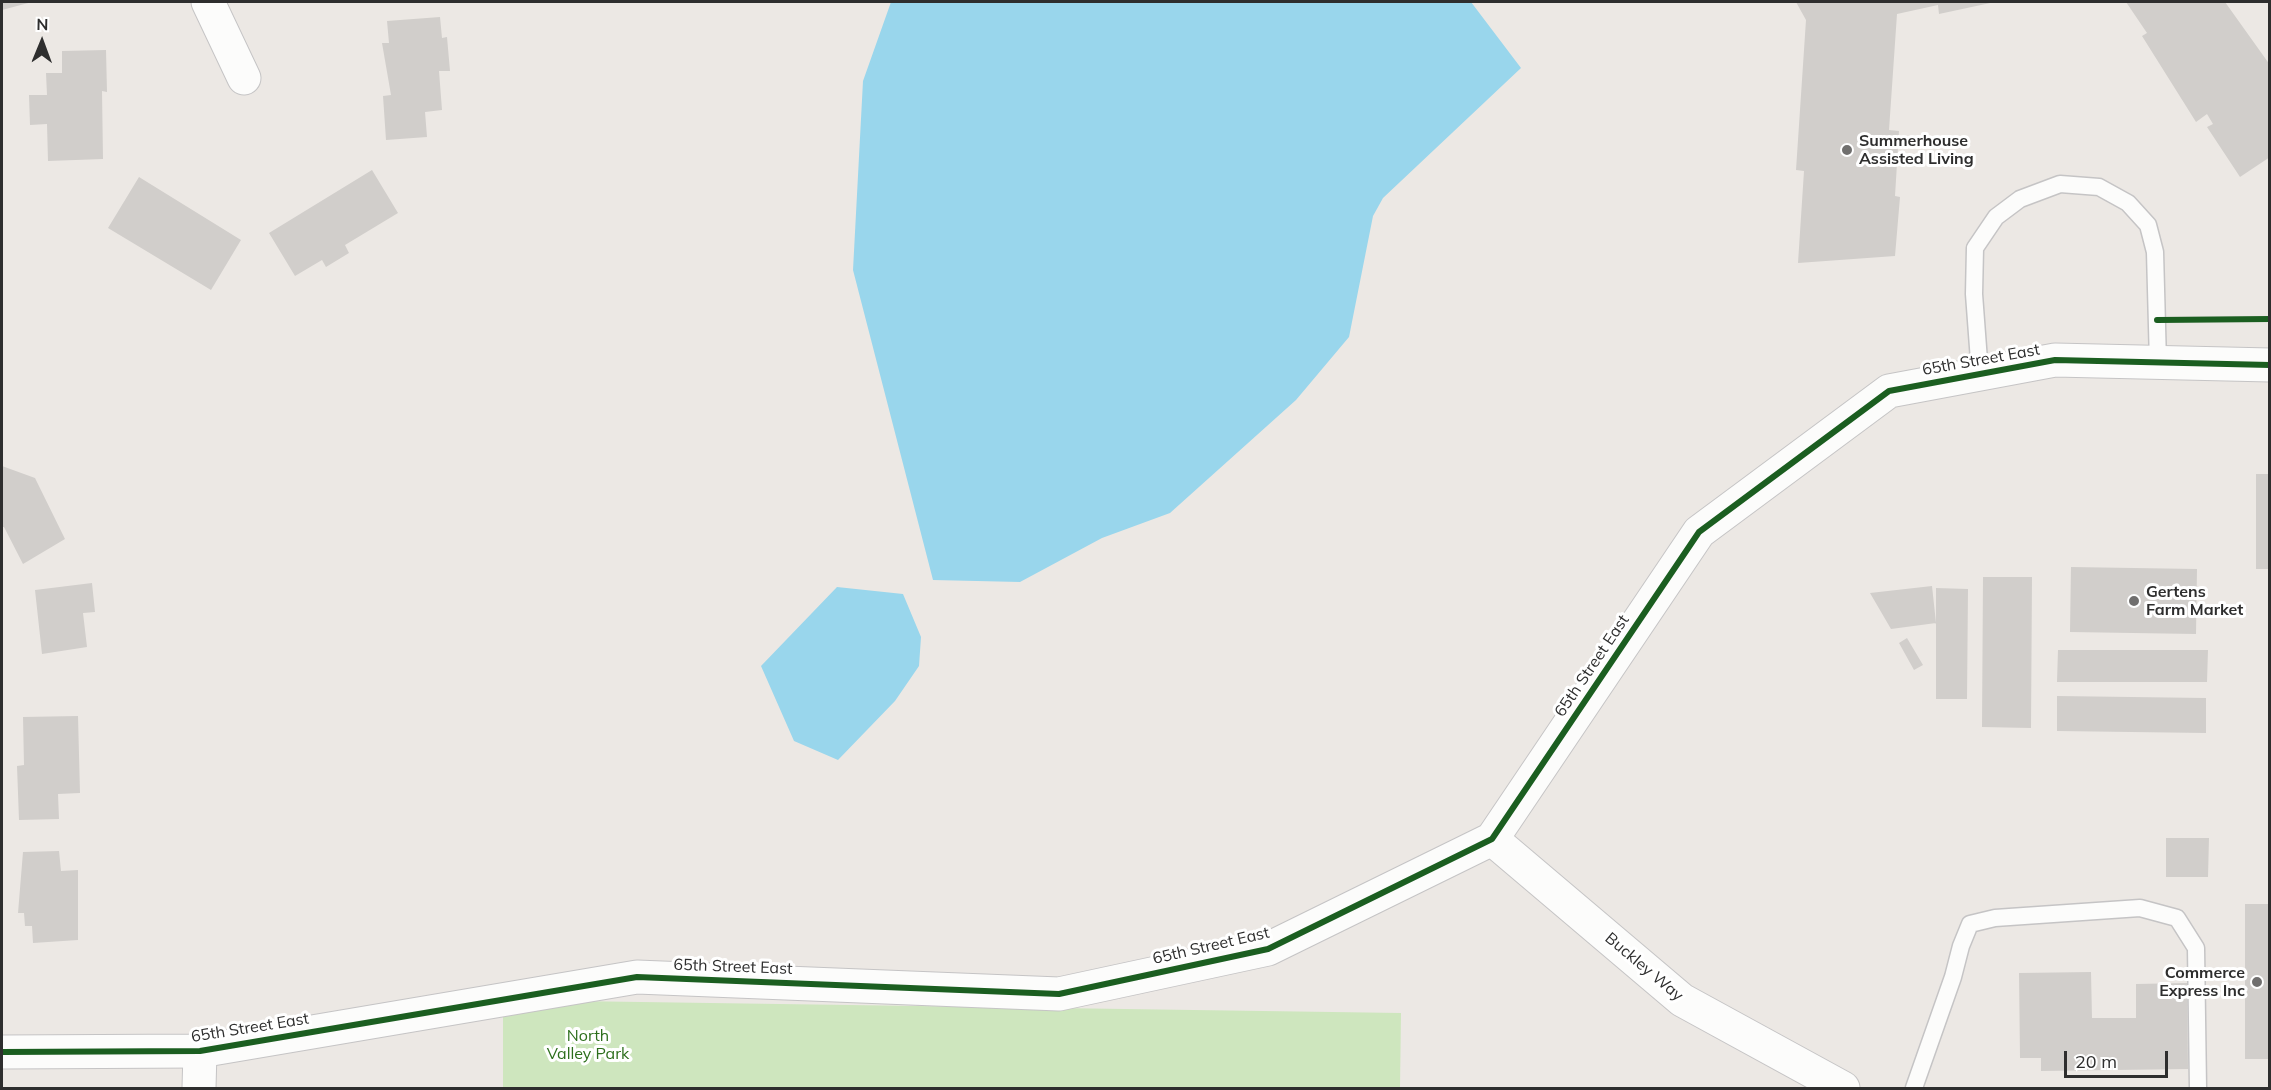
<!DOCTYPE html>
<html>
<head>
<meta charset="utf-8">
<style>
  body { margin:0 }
  #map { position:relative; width:2271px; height:1090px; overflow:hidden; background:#ece8e4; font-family:Mulish,sans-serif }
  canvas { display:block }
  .frame { position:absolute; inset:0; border:3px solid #2e2e2e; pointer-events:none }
  .north { position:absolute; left:12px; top:12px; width:60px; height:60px; -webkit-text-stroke:4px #fff; paint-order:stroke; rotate:1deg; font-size:16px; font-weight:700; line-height:24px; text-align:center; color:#2e2e2e }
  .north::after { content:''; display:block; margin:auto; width:21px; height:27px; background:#2e2e2e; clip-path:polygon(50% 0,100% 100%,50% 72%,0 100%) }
  .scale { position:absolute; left:2064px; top:1051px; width:104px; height:27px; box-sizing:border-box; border:3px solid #2e2e2e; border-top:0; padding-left:8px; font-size:18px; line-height:21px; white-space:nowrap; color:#2e2e2e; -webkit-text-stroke:4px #fff; paint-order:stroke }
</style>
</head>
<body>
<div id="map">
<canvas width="2271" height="1090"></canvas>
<div class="frame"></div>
<div class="north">N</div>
<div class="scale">20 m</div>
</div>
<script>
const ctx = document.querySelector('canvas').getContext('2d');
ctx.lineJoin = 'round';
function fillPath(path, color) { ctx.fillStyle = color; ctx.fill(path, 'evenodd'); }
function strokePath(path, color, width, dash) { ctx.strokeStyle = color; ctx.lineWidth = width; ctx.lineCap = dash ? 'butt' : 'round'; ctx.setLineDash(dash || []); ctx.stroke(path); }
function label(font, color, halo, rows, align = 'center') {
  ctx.font = font + ' Mulish,sans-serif'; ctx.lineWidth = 6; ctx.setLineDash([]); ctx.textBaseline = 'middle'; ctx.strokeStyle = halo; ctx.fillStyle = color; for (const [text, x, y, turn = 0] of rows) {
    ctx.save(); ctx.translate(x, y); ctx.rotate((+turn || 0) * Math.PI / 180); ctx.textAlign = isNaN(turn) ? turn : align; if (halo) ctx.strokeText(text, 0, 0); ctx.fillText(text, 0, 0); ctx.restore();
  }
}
const green = new Path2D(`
  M 503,1000 L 1401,1013 L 1400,1088 L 503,1088 Z`);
const water = new Path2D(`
  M 891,2 L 1471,2 L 1521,68 L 1383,198 L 1373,216 L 1349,337 L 1296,400 L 1170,513 L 1102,538 L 1020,582 L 933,580 L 853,270 L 863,81 Z
  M 837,587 L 903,594 L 921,637 L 919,666 L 895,701 L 838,760 L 794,741 L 761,666 Z`);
const building = new Path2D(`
  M 2,2 L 32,2 L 2,10 Z
  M 1796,2 L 1995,2 L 1939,14 L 1938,5 L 1897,14 L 1889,130 L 1899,131 L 1895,196 L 1900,197 L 1895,256 L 1798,263 L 1804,171 L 1796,170 L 1806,20 Z
  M 2126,2 L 2225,2 L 2270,65 L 2270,157 L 2240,177 L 2207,127 L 2213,124 L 2207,114 L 2196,122 L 2142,36 L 2147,33 Z
  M 440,17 L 442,38 L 447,37 L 450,71 L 439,71 L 442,110 L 425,112 L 427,137 L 386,140 L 383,96 L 391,95 L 382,43 L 389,43 L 387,21 Z
  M 106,50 L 107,92 L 102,91 L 103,159 L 48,161 L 47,124 L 30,125 L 29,95 L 47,95 L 46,73 L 62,73 L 62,51 Z
  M 372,170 L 398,213 L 345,245 L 349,253 L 326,267 L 322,260 L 295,276 L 269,233 Z
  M 139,177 L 241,240 L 211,290 L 108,228 Z
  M 2,466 L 35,478 L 65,539 L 23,564 L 4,527 L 2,527 Z
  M 2256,474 L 2270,474 L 2270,569 L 2256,569 Z
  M 2071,567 L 2197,569 L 2196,634 L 2070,632 Z
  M 1983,577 L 2032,577 L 2031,728 L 1982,727 Z
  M 92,583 L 95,612 L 83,613 L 87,647 L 42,654 L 35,590 Z
  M 1932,586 L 1936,623 L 1891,629 L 1870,593 Z
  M 1936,588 L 1968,589 L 1967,699 L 1936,699 Z
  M 1907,638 L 1923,665 L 1914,670 L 1899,643 Z
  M 2058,650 L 2208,650 L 2207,682 L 2057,682 Z
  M 2057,696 L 2206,698 L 2206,733 L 2057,731 Z
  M 78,716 L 80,793 L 58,794 L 59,819 L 19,820 L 17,766 L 24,765 L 23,717 Z
  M 2166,838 L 2209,838 L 2208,877 L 2166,877 Z
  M 59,851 L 61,871 L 78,870 L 78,940 L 33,943 L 32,926 L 25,926 L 24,913 L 18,913 L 23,852 Z
  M 2245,904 L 2270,904 L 2270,1059 L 2245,1059 Z
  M 2091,972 L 2092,1018 L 2136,1018 L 2136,984 L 2187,983 L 2188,1069 L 2041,1071 L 2041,1058 L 2020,1058 L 2019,973 Z`);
const service = new Path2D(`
  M 1980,374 L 1974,294 L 1975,248 L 1996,217 L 2020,199 L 2060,184 L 2099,187 L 2128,203 L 2148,225 L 2155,252 L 2158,363
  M 1914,1088 L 1953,977 L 1961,946 L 1970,924 L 1995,918 L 2140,908 L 2177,918 L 2196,948 L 2198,1088`);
const minor = new Path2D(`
  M 208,2 L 244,78
  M 1492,839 L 1682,1000 L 1843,1088
  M 199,1088 L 200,1051`);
const tertiary = new Path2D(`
  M 2,1052 L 200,1051 L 637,977 L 1059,994 L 1268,949 L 1492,839 L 1699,532 L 1889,391 L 2055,360 L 2270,365`);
const cycleway = new Path2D(`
  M 2157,320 L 2270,319
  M 2,1052 L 200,1051 L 637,977 L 1059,994 L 1268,949 L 1492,839 L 1699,532 L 1889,391 L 2055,360 L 2270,365`);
const markers = [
  [1847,150,6,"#706f6e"],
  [2134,601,6,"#706f6e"],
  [2257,982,6,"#706f6e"]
];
const poiNames = [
  ["Summerhouse",1859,141],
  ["Assisted Living",1859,159],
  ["Gertens",2146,592],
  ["Farm Market",2146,610],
  ["Commerce",2245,973,"right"],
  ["Express Inc",2245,991,"right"]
];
const streetNames = [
  ["65th Street East",1981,360,-10],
  ["65th Street East",1592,666,-56],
  ["65th Street East",1211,946,-13],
  ["65th Street East",733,967,2],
  ["Buckley Way",1644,967,40],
  ["65th Street East",250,1028,-9]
];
const parkNames = [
  ["North",588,1036],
  ["Valley Park",588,1054]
];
fillPath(green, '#cee6be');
fillPath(water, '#99d6ec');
fillPath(building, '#d1cecb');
strokePath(service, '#c5c4c5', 19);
strokePath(minor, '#c5c4c5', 35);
strokePath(tertiary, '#c5c4c5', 35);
strokePath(service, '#fcfcfb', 16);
strokePath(minor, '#fcfcfb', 33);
strokePath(tertiary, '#fcfcfb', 33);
strokePath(cycleway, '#1b5e20', 6);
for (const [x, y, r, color] of markers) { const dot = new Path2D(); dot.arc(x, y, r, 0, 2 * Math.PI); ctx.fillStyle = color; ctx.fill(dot); strokePath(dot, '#fff', 2); }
label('bold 16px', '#2e2e2e', '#fff', poiNames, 'left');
label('16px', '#2e2e2e', '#fff', streetNames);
label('16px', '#2c6e1b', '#fff', parkNames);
</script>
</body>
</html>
